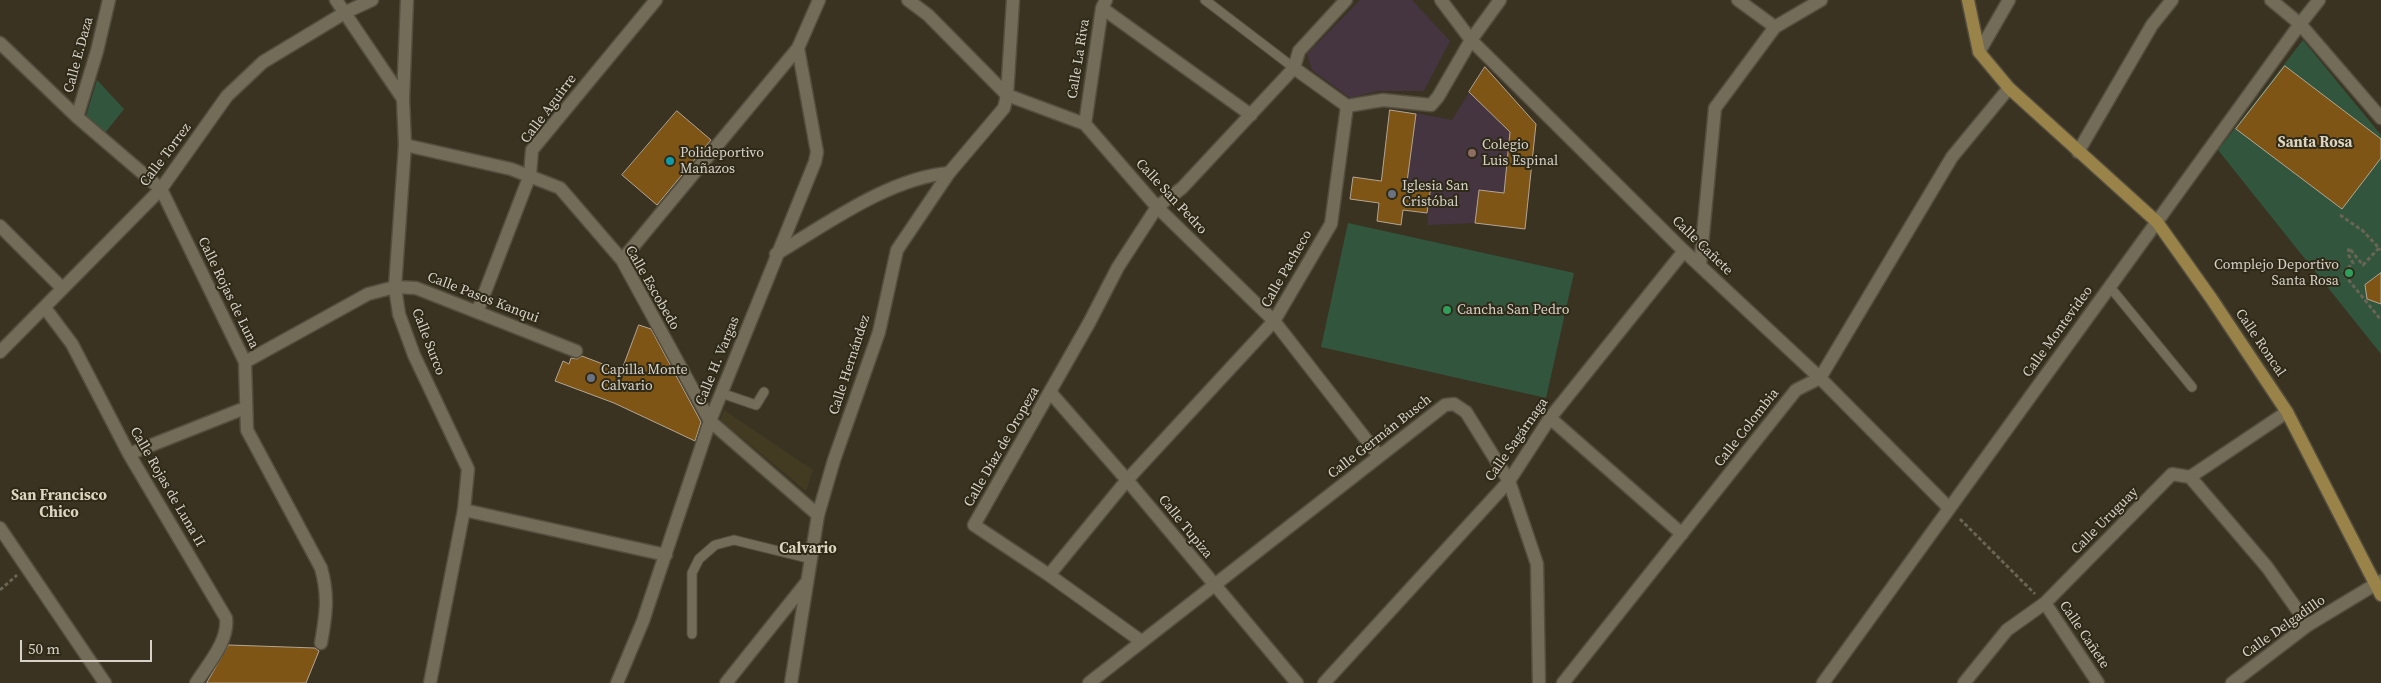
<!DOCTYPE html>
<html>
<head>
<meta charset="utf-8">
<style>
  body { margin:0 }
  #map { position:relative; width:2381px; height:683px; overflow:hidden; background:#3a3322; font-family:"Source Serif 4",serif }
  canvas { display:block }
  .scale { position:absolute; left:20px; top:640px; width:132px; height:22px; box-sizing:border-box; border:2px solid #d6d2c8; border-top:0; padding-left:6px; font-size:15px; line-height:18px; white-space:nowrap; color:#d6d2c8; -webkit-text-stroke:4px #2f2918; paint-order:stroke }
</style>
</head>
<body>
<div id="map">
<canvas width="2381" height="683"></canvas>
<div class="scale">50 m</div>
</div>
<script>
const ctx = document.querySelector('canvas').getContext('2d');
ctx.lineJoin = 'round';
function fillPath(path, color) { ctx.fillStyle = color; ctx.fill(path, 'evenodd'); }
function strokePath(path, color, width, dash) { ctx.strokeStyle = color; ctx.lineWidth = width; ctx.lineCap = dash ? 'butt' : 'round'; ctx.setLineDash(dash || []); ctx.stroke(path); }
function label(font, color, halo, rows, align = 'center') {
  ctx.font = font + ' "Source Serif 4",serif'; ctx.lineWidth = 4; ctx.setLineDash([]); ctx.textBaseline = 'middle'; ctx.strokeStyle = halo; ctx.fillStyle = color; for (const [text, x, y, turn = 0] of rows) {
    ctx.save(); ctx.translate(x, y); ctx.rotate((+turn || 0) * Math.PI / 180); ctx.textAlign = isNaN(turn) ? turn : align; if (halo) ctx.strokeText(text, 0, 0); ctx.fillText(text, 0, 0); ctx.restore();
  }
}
const built = new Path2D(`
  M 724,410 L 813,470 L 806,491 L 720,420 Z`);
const education = new Path2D(`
  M 1360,0 L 1412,0 L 1450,41 L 1424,91 L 1378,91 L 1350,98 L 1312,70 L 1307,54 Z
  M 1485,67 L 1536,124 L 1525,229 L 1475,223 L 1427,225 L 1431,187 L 1407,182 L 1416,113 L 1452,120 Z`);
const green = new Path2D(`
  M 2303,40 L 2381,135 L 2381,354 L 2218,150 Z
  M 97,80 L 124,109 L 105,133 L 86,116 Z
  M 1348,223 L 1574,273 L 1546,398 L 1321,347 Z`);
const building = new Path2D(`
  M 2285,66 L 2381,139 L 2381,158 L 2342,209 L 2236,129 Z
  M 1485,67 L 1536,124 L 1525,229 L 1475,223 L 1479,190 L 1504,193 L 1510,132 L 1469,92 Z
  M 1390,110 L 1416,114 L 1407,182 L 1431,186 L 1427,213 L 1403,210 L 1401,225 L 1377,221 L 1379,203 L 1350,199 L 1353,177 L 1381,181 Z
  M 677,111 L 711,140 L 657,205 L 622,175 Z
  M 2381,273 L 2381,304 L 2367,299 L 2365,285 Z
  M 639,325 L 651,329 L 701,422 L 695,441 L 614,403 L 555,381 L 563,361 L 569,364 L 571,358 L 577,359 L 582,356 L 621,371 Z
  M 229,645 L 315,648 L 319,651 L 306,683 L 207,683 Z`);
const path = new Path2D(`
  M 2340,215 L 2363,231 L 2381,250
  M 2379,248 L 2363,265 L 2349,248 L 2348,254 L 2353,263 L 2343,273 L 2381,320
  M 1960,519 L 2035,594
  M 0,590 L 17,575`);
const lane = new Path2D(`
  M 1205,0 L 1294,68
  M 2110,287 L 2192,387
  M 721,393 L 756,405 L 764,392
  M 692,634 L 692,573 L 699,559 L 715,545 L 734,540 L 811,559`);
const street = new Path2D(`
  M 336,0 L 403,99
  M 908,0 L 928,15 L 1007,95 L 1085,124 L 1157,207 L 1274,321 L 1379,456
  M 1346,0 L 1299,51 L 1294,68 L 1347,106
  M 1441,0 L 1471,40 L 1684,251 L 1820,378 L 1949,508
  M 1738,0 L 1775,27
  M 2271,0 L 2300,24 L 2381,118
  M 1102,8 L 1251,115
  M 0,43 L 77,117 L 161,189 L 245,362 L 247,430 L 321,568 C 329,596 326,615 321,643
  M 1979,52 L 2009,0
  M 77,117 L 97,51 L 109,0
  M 1085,124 L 1102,8 L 1106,0
  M 405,145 L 511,169 L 560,188 L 622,260 L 710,421 L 818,515
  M 2078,152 L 2152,25 L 2172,0
  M 0,226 L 62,288
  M 776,254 C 827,224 889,178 949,173
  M 622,260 L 798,48 L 819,0
  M 1700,266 L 1715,108 L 1775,27 L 1821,0
  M 45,308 L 72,344 L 129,454 L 226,618 C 229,641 208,664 196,683
  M 478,310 L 530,175 L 532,150 L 656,0
  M 0,352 L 161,189 L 227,96 L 263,62 L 346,12 L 372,0
  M 245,362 L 368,294 L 395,287 L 416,288 L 576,351
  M 1050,392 L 1127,480 L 1297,683
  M 1550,418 L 1682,534
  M 129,454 L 245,408
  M 2190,477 L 2267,567 L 2308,625
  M 464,510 L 666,555
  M 0,528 L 105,683
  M 1049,575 L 1127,480 L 1274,321 L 1331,224 L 1347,106 L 1383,100 L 1431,105 L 1438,97 L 1471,40 L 1500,0
  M 2045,603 L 2098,683
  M 1141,641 L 1049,575 L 974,525 L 1089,323 L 1118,267 L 1157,207 L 1182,188 L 1294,68
  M 617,683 L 643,621 L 710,421 L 815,162 L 817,152 L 798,48
  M 1089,683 L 1445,405 L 1454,404 L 1466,412 L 1509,481 L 1537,564 L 1539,683
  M 1324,683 L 1509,481 L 1550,418 L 1684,251
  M 1563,683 L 1796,390 L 1820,378 L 1952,157 L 2009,88
  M 1823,683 L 2300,24 L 2319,0
  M 1964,683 L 2007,630 L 2045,603 L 2172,474 L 2190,477 L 2287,412
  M 2232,683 L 2308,625 L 2381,581`);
const secondary = new Path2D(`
  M 407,0 L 403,99 L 405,145 L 395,287 L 399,314 L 414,355 L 468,469 L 464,510 L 430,683
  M 726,683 L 806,583
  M 791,683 L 818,515 L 834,460 L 879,332 L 897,250 L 949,173 L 1004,108 L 1007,95 L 1013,0`);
const primary = new Path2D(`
  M 1968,0 L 1979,52 L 2009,88 L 2157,222 L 2211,298 L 2287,412 L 2381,595`);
const markers = [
  [1472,153,5,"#8d6e63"],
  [670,161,5,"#0f9aa8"],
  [1392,194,5,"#6b7280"],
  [2349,273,5,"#2e9e5b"],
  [1447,310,5,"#2e9e5b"],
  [591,378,5,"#6b7280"]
];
const streetNames = [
  ["Calle E.Daza",79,55,-75],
  ["Calle La Riva",1079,59,-81],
  ["Calle Aguirre",549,109,-53],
  ["Calle Torrez",166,155,-53],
  ["Calle San Pedro",1171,197,47],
  ["Calle Cañete",1702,246,44],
  ["Calle Pacheco",1287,269,-60],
  ["Calle Escobedo",652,288,60],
  ["Calle Rojas de Luna",228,293,64],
  ["Calle Pasos Kanqui",483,298,21],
  ["Calle Montevideo",2058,332,-54],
  ["Calle Surco",428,342,69],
  ["Calle Roncal",2260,343,56],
  ["Calle H. Vargas",718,361,-68],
  ["Calle Hernández",850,365,-72],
  ["Calle Colombia",1747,428,-52],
  ["Calle Germán Busch",1380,437,-38],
  ["Calle Sagárnaga",1517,440,-55],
  ["Calle Díaz de Oropeza",1002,447,-60],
  ["Calle Rojas de Luna II",167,487,60],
  ["Calle Uruguay",2105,521,-45],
  ["Calle Tupiza",1185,527,51],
  ["Calle Delgadillo",2284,627,-35],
  ["Calle Cañete",2084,635,56]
];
const poiNames = [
  ["Colegio",1482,145],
  ["Luis Espinal",1482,161],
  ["Polideportivo",680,153],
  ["Mañazos",680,169],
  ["Iglesia San",1402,186],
  ["Cristóbal",1402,202],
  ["Complejo Deportivo",2339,265,"right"],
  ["Santa Rosa",2339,281,"right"],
  ["Cancha San Pedro",1457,310],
  ["Capilla Monte",601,370],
  ["Calvario",601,386]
];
const neighbourhoodNames = [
  ["Santa Rosa",2315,143],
  ["San Francisco",59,496],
  ["Chico",59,513],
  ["Calvario",808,549]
];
fillPath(built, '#433a22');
fillPath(education, '#453541');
fillPath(green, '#32563d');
fillPath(building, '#7e5515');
strokePath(building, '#b3a594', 1);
strokePath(lane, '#544e3f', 11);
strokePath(street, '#544e3f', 15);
strokePath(secondary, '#544e3f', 15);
strokePath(primary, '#544e3f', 15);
strokePath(path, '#6a6455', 3, [4, 2.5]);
strokePath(lane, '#736c59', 9);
strokePath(street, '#736c59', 12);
strokePath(secondary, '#736c59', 12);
strokePath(primary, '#9a8348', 12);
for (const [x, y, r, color] of markers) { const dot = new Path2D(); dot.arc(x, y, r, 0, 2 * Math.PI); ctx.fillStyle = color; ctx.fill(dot); strokePath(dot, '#2f2918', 2); }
label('14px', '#d6d2c8', '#2f2918', streetNames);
label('14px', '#d6d2c8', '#2f2918', poiNames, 'left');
label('bold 15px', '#dcd4bf', '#2f2918', neighbourhoodNames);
</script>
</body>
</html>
